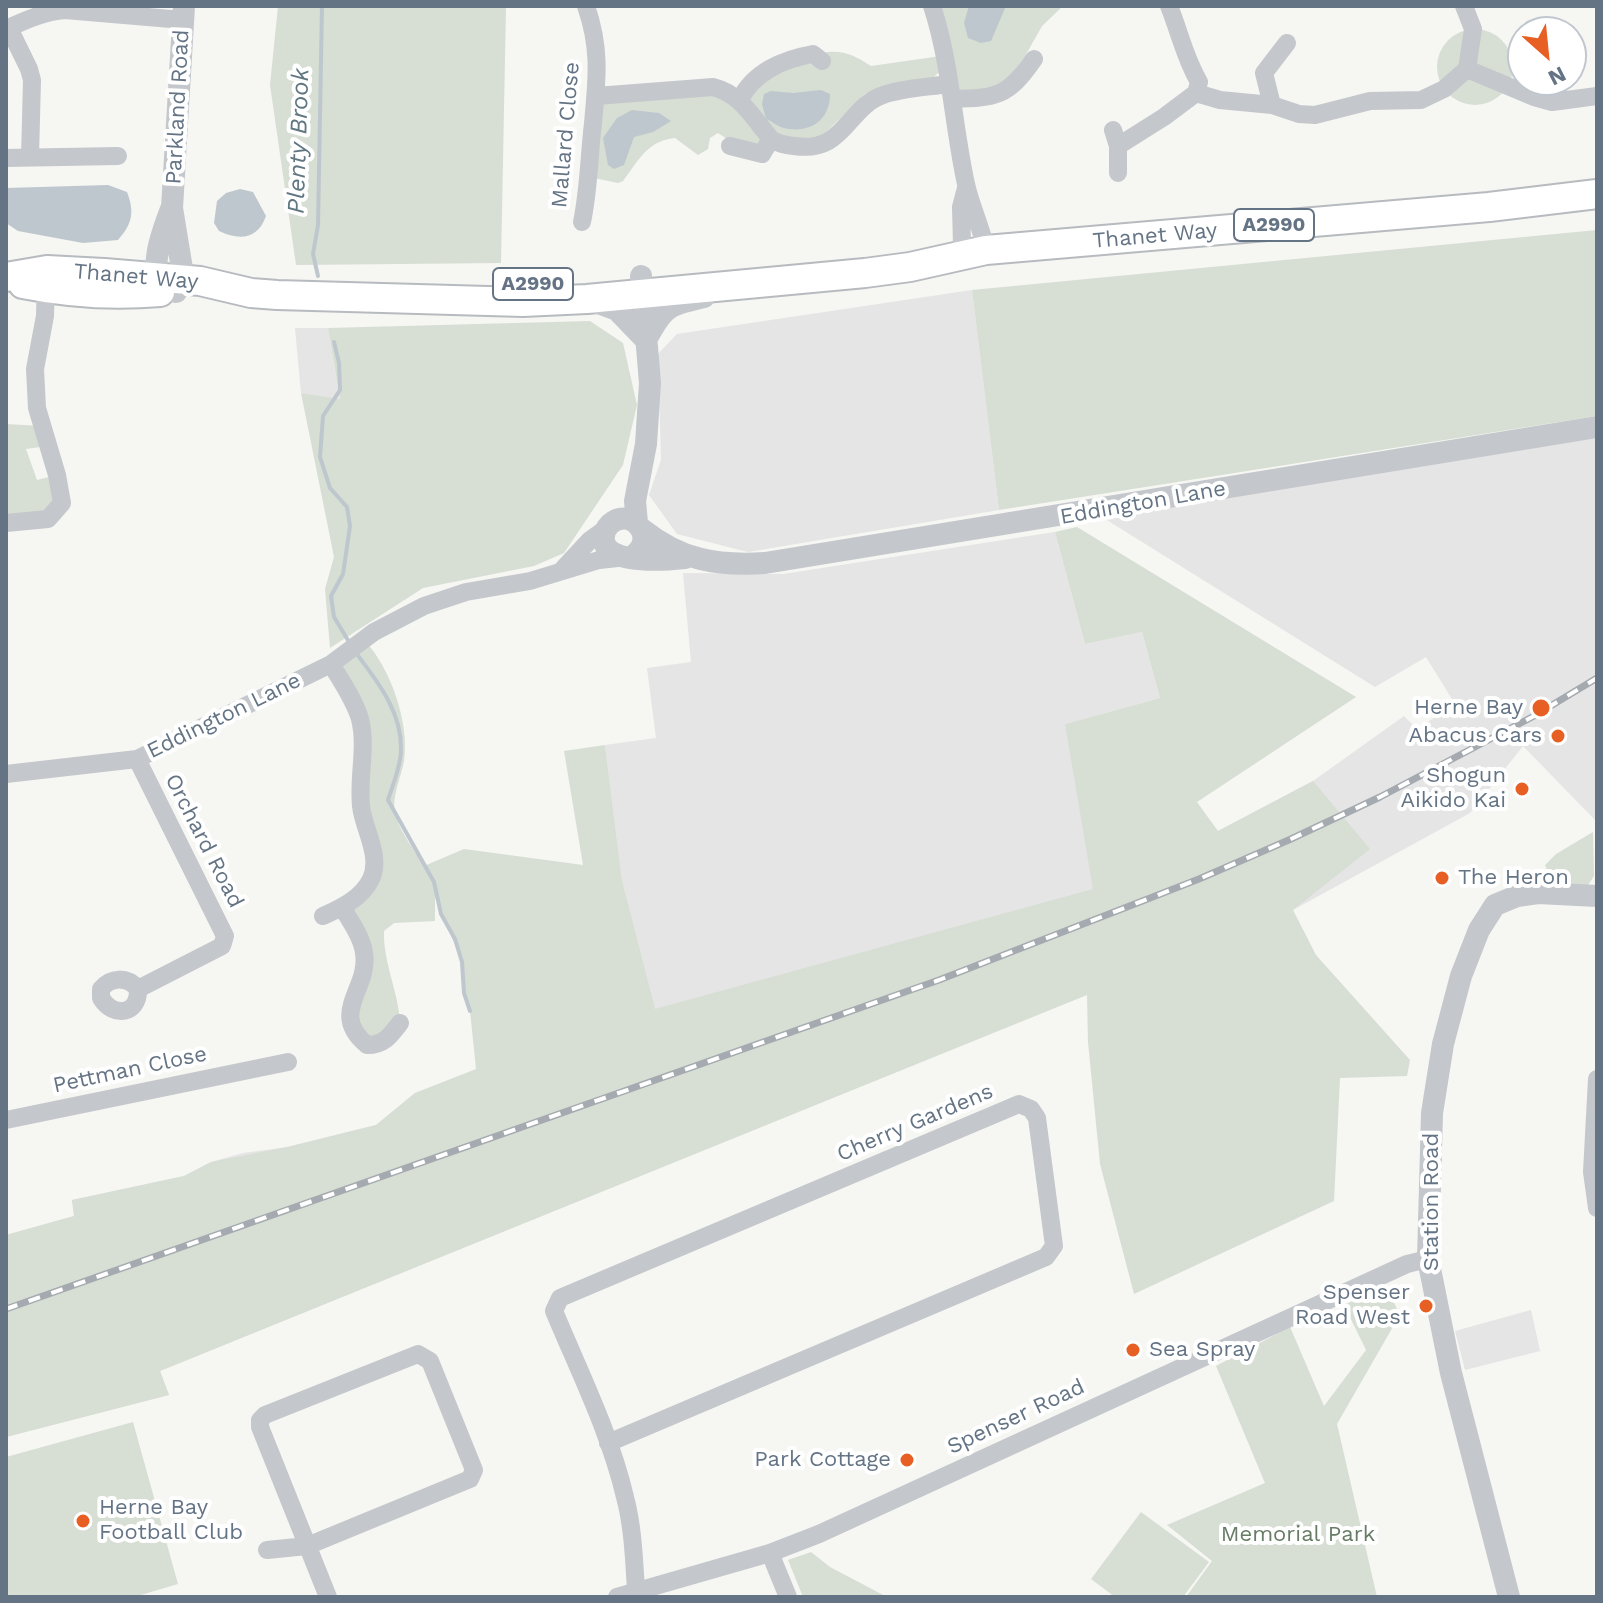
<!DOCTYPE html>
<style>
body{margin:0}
#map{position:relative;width:1603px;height:1603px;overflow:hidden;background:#f6f6f3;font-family:"Work Sans",sans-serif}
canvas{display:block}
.frame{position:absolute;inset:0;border:8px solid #647485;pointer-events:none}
.north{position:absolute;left:1507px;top:16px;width:80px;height:80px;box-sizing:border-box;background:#fff;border:2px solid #c1c7ce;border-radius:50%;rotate:153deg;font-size:22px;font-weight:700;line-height:32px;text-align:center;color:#647485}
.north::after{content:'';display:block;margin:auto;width:28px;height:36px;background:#e75f22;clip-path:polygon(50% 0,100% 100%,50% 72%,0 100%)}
</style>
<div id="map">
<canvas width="1603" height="1603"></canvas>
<div class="frame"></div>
<div class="north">N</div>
</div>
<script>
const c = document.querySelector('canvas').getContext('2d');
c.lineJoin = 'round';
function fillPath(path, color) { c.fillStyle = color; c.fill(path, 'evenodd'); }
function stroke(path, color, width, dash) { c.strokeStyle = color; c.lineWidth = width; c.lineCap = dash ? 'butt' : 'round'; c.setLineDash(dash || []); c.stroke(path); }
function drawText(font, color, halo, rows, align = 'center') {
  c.font = font + ' "Work Sans",sans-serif'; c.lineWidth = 8; c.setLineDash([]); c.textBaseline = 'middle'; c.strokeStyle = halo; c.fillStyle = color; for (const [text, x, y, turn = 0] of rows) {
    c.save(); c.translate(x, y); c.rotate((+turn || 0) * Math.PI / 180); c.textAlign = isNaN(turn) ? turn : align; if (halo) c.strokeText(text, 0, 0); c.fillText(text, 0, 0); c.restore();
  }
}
fillPath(new Path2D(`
 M 972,290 L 999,510 L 748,552 L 677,534 L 649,495 L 661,460 L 658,354 L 677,334 Z
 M 295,328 L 328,328 L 340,400 L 301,393 Z
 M 1597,437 L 1597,822 L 1523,746 L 1470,813 L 1293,910 L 160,1371 L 169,1395 L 6,1437 L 6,1235 L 74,1216 L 72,1200 L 184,1176 L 211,1162 L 243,1153 L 288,1147 L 376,1125 L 415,1093 L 654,1009 L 622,880 L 605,745 L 656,738 L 647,668 L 691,662 L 683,573 L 783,574 L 1055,532 L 1085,644 L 1142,632 L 1160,698 L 1065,724 L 1218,831 L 1313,781 L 1404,716 L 1417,729 L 1455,704 L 1426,657 L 1375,687 L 1102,517 Z
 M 1531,1310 L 1540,1351 L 1465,1370 L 1455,1331 Z`), '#e4e5e4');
fillPath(new Path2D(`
 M 278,6 L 506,6 L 501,263 L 296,265 L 270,85 Z
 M 938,6 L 1063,6 L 1042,26 L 1024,58 L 1007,80 L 994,88 L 954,96 L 949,70 L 938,73 L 934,77 L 865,94 L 823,135 L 813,141 L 759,145 L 733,143 L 718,133 L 710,138 L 708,149 L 698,155 L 675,138 C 647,141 639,160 623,181 L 618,183 L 594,178 L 600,102 L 704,93 L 721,97 L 748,83 L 807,59 L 809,64 L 818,65 L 822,53 C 842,49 854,55 871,66 L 948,55 Z
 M1437 67a38 38 0 1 1 76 0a38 38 0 1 1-76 0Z
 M 1597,230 L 1597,416 L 999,510 L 972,290 Z
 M 590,321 L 623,343 L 637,405 L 623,465 L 564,553 L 534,566 L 423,588 L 330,648 L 325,589 L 334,557 L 301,393 L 340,399 L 328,328 Z
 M 6,424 L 41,426 L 48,446 L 26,449 L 37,480 L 57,475 L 59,509 L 6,523 Z
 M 1077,527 L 1356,697 L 1197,802 L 1218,831 L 1313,781 L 1370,849 L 1293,910 L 1316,955 L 1410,1060 L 1407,1076 L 1340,1078 L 1334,1201 L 1134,1294 L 1100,1164 L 1088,1042 L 1087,995 L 160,1371 L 169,1395 L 6,1437 L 6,1235 L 74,1216 L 72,1200 L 184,1176 L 211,1162 L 287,1147 L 376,1125 L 415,1093 L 476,1069 L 470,1011 L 464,993 L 462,962 L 435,897 L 435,921 L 394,923 L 384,931 C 383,963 399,993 400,1023 L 382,1043 L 352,1031 L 364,969 L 342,907 L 371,878 L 363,748 L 331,664 L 364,640 C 390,666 410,724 404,761 C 401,778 390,800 396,817 C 401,833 415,851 424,866 L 464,849 L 583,865 L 564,751 L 605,745 L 622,880 L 655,1009 L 1093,889 L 1065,724 L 1160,698 L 1142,632 L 1085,644 L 1055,532 Z
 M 1593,832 L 1594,876 L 1588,885 C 1567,886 1553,887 1545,865 L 1556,854 Z
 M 1387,1285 L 1398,1312 L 1395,1316 L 1398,1318 L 1337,1424 L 1377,1597 L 1186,1597 L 1212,1561 L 1167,1525 L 1265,1483 L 1216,1366 L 1290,1327 L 1324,1406 L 1366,1350 L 1344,1305 Z
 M 133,1422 L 178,1584 L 134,1597 L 6,1597 L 6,1457 Z
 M 1141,1512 L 1209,1562 L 1183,1597 L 1115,1597 L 1091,1579 Z
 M 811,1552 L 830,1567 L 887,1597 L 803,1597 L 788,1560 Z`), '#d7ded4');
fillPath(new Path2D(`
 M 969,6 L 1006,6 L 991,41 L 981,43 L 968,38 L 964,23 Z
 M 821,90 L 830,94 C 830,121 809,134 784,128 C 778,127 772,121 766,119 L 762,104 L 764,94 L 771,91 L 793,93 Z
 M 632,110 L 659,113 L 671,121 L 653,132 L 634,137 L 624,165 L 614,169 L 608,165 L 603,138 L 617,118 Z
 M 108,185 L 127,192 C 135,213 132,224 118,240 L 83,243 L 18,231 L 6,223 L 6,188 Z
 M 240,189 L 253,192 L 266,216 C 258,239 240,241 219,231 L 214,223 L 217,201 L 226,193 Z`), '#bec7cd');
stroke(new Path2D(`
 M 318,276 L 313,254 L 318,225 L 322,6
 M 334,342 L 339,363 L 340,390 L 323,416 L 320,457 L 330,488 L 347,507 L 350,526 L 343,574 L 331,596 L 334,617 L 349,642
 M 356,653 C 378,682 402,712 401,750 C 401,766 393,784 388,800 L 434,882 L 441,914 L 455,939 L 462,962 L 464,993 L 470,1011`), '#bec7cd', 4);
const primary = new Path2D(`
 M 6,277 L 47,270 L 104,273 L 200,281 L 251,293 L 277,295 L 523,302 L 587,299 L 865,273 L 910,267 L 986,250 L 1489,207 L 1597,194
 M 23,284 C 68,293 114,296 160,292`);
stroke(primary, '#b7bbbf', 32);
stroke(new Path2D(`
 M 932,6 C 951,64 953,125 966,184 C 971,207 981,226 986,250
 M 1169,6 C 1180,33 1184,56 1199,82 L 1196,93 L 1220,100 L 1272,105 L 1299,114 L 1315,115 L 1370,101 L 1421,100 L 1444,89 L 1467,69 L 1473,29 L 1464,6
 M 9,28 L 29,69 L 32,80 L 30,157
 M 6,29 C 26,20 43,12 65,10 L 183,20
 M 1467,69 L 1534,97 L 1552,102 L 1597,96
 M 596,96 L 713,87 C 741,94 753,118 771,139 C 778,144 786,145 794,146 C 846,154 846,106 886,94 C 905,88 928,87 948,84
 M 952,99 C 996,98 1008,97 1034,59
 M 740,100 C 753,72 784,59 813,54 L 822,61
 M 1272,105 L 1264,73 L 1287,43
 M 1113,130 L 1118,146 L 1118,173
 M 730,146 L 762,154 L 771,139
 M 1118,146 L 1164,117 L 1196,93
 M 6,158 L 118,156
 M 582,222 C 589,189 589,156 593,123 C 597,79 601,49 586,6
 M 962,245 L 961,207 L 966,188
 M 6,523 L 48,519 L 62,503 L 57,475 L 37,408 L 35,369 L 45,316 L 46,278
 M 563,569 L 590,540 L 608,527
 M 137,759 L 225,936 L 222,946 L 138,989 C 139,1015 113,1018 101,998 L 101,989 C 111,977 127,976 138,989
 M 6,774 L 137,759 L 331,664 L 374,632 L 424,606 L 466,592 L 530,581 L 599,560 L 618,558
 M 342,907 C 350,921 362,937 364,953 C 370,989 328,1013 367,1045 C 384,1045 390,1036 400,1023
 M 323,916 C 341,908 362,898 371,879 C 382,856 363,828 361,806 C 358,777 367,747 360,719 C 354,699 341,681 331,664
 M 1597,1079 L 1592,1172 L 1597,1208
 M 6,1120 L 288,1062
 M 608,1443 L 1046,1257 L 1054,1246 L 1037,1118 L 1031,1109 L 1019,1104 L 560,1298 L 554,1311 C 579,1371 610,1433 625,1497 C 633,1527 634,1559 636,1590
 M 267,1550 L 307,1546 L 470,1479 L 474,1470 L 430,1361 L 418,1354 L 265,1415 L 260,1420 L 260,1427 L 328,1597
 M 770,1553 L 788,1597
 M 617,1597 L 770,1553 L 819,1534 L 1407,1264 L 1428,1259`), '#c4c7cb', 18);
stroke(new Path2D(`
 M 163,291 C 148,268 162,233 171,209
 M 176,292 L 184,281 L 172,208 L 184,6
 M 590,300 L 617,310 L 646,340
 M 646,340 C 664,306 667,306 704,297
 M 637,523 L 635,501 L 646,444 L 650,383 L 641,276
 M 642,529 C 681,560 716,566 765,563 L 1597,427
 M 631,557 C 660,540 632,505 610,524 C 606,528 603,535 604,541 C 608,565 666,560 685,558
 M 1509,1597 L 1451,1373 L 1428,1259 L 1432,1113 L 1443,1044 L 1461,976 L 1479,930 L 1495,905 L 1517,896 L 1538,893 L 1597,896`), '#c4c7cb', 22);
stroke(primary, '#fff', 28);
const rail = new Path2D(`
 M 6,1309 L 939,980 L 1199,879 L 1291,839 L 1380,797 L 1534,716 L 1597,678`);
stroke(rail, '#a4aab0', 7);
stroke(rail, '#fff', 4, [12]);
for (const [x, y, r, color] of [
 [1541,708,10,"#e75f22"],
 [1558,736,8,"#e75f22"],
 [1522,789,8,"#e75f22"],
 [1442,878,8,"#e75f22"],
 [1426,1306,8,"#e75f22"],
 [1133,1350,8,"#e75f22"],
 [907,1460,8,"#e75f22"],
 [83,1521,8,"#e75f22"]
]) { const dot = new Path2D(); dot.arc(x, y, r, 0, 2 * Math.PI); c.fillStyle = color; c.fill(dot); stroke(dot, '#fff', 3); }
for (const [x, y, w] of [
 [1274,225,80],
 [533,284,80]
]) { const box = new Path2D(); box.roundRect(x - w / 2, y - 16, w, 32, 6); c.fillStyle = '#fff'; c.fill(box); stroke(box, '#647485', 2); }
drawText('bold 20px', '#647485', null, [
 ["A2990",1274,225],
 ["A2990",533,284]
]);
drawText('22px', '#647485', '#fff', [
 ["Parkland Road",178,107,-87],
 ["Mallard Close",566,135,-85],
 ["Thanet Way",1155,236,-5],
 ["Thanet Way",136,277,5],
 ["Eddington Lane",1143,503,-10],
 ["Eddington Lane",224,716,-26],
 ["Orchard Road",204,841,63],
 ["Pettman Close",130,1070,-12],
 ["Cherry Gardens",915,1123,-23],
 ["Station Road",1432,1202,-90],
 ["Spenser Road",1016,1417,-25]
]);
drawText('22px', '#647485', '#fff', [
 ["Herne Bay",1523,708],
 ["Abacus Cars",1542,736],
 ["Shogun",1506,776],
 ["Aikido Kai",1506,801],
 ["The Heron",1458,878,"left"],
 ["Spenser",1410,1293],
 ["Road West",1410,1318],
 ["Sea Spray",1149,1350,"left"],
 ["Park Cottage",891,1460],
 ["Herne Bay",99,1508,"left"],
 ["Football Club",99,1533,"left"]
], 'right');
drawText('22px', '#667c64', '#fff', [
 ["Memorial Park",1298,1535]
]);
drawText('italic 24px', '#607681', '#fff', [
 ["Plenty Brook",299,141,-88]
]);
</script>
